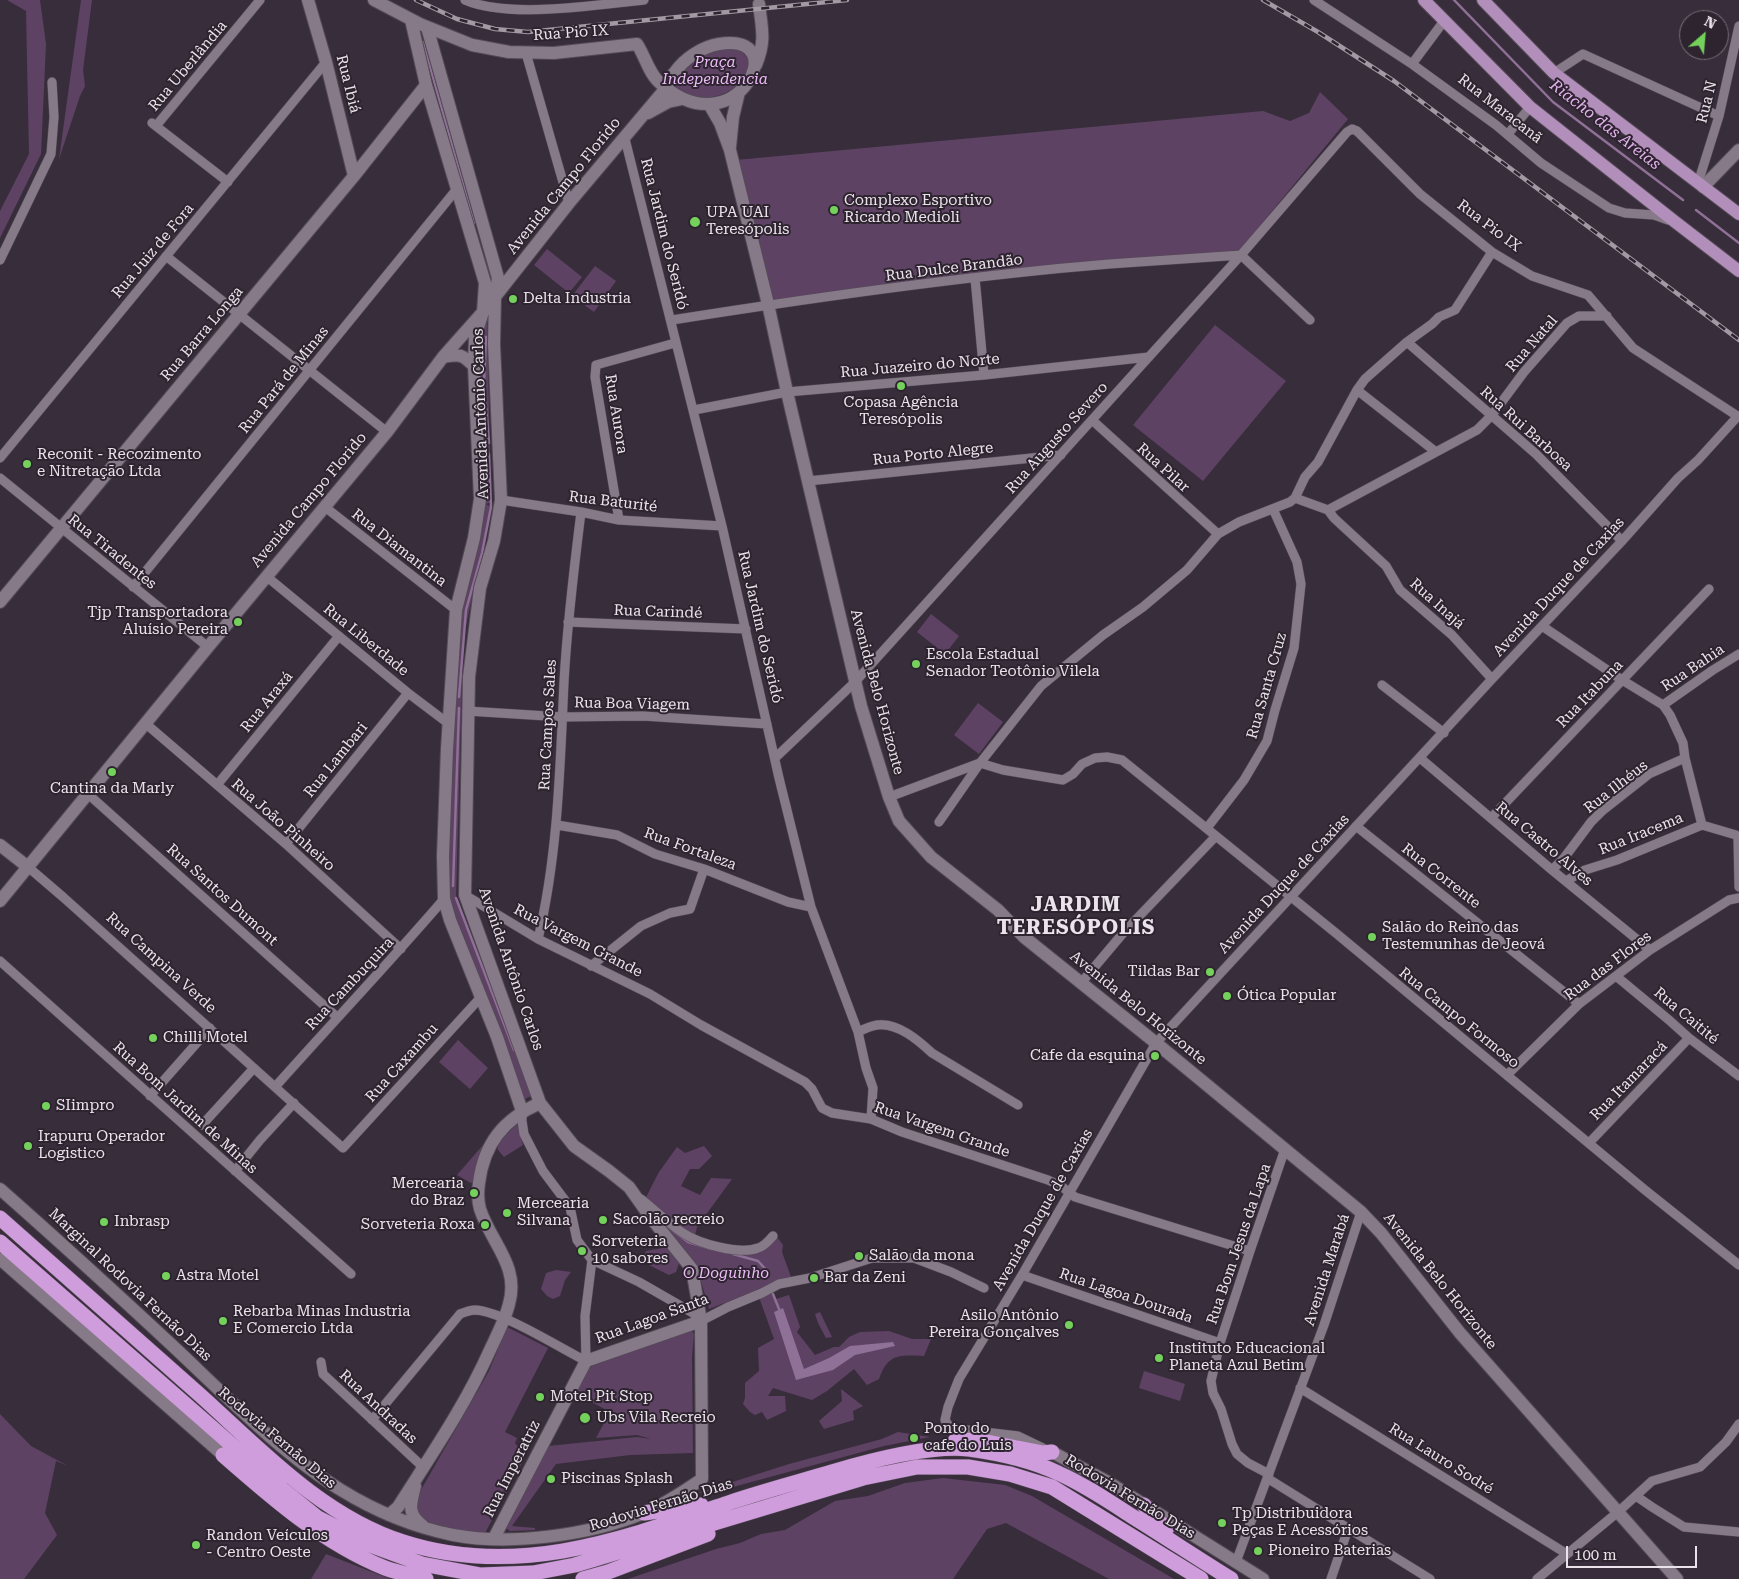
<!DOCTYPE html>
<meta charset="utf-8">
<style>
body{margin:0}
#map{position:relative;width:1739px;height:1579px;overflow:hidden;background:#382e3b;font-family:"Roboto Serif",serif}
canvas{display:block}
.north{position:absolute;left:1679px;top:10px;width:50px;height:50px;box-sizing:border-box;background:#2e2430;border:1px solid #79707b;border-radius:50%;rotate:27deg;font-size:14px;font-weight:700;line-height:20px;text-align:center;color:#eae3eb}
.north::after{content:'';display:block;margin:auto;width:18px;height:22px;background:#74d25c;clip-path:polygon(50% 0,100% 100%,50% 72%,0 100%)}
.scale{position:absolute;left:1566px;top:1546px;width:131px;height:22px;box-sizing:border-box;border:2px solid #eae3eb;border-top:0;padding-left:6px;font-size:15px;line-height:18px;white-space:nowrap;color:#eae3eb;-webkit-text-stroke:4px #2e2430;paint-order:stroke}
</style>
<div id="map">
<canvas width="1739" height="1579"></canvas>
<div class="north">N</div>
<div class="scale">100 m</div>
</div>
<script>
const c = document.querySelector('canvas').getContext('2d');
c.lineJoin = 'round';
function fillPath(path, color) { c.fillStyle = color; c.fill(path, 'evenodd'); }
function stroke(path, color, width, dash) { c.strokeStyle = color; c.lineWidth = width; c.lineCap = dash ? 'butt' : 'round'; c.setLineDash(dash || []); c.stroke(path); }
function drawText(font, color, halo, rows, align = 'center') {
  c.font = font + ' "Roboto Serif",serif'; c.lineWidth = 4; c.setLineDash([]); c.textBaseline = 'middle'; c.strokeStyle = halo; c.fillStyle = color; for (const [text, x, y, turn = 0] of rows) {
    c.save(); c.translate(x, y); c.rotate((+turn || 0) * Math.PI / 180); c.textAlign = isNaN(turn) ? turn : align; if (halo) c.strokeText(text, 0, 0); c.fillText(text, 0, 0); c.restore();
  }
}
fillPath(new Path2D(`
 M 7,0 L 40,0 L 46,44 L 41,154 L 0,238 L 0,211 L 29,154 L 26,11 Z
 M 81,0 L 92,0 L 83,70 L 85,86 L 80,96 L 59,159 Z
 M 737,46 L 751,62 C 749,67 748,73 745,77 C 726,101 697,103 672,88 L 673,82 L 694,56 Z
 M 1320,92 L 1348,119 L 1240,250 L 769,301 L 736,160 L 1263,111 L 1290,121 L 1309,113 Z
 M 547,249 L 582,277 L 569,293 L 534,265 Z
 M 595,266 L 616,281 L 594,312 L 572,296 Z
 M 487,323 L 491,502 L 486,504 L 491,507 L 463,640 L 456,898 L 533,1095 L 525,1099 L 447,897 L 454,641 L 486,504 L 479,324 Z
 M 1215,325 L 1286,381 L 1203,481 L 1133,425 Z
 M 931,614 L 959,636 L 945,654 L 917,632 Z
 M 978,703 L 1003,722 L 979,754 L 954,735 Z
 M 458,1040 L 488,1068 L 470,1089 L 439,1062 Z
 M 517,1124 L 523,1145 L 504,1157 L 498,1150 L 497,1144 Z
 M 496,1130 L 476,1181 L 471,1183 L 457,1175 Z
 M 704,1146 L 712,1156 L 699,1169 L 690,1169 L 681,1186 L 700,1195 L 711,1178 L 732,1179 L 697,1227 L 694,1239 L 709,1245 L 759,1248 L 774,1233 L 783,1245 L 782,1252 L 791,1277 L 709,1309 L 698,1270 L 642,1205 L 659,1172 L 677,1147 L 685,1153 Z
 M 669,1247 L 681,1257 L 676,1272 L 669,1275 L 641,1261 L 646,1251 Z
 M 556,1270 L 571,1272 L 565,1280 L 560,1296 L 553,1299 L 547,1296 L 541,1289 L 546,1273 Z
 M 772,1291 L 776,1299 L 789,1295 L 800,1327 L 797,1332 L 815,1355 L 834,1347 L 839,1347 L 849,1337 L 860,1332 L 889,1331 L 912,1339 L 931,1339 L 924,1356 C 900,1355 888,1353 879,1379 L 867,1385 L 854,1369 L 827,1391 L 812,1400 L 773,1388 L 768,1396 L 785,1396 L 786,1411 L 767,1420 L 762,1412 L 755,1415 L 750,1412 L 743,1404 L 745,1398 L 745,1383 L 759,1371 L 758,1348 L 774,1339 L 759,1297 Z
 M 820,1312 L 832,1337 L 826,1338 L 818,1323 L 815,1314 Z
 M 507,1327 L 548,1348 L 505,1432 L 517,1438 L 515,1443 L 525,1457 L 483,1537 L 422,1525 L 414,1502 L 489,1371 Z
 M 690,1328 L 694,1334 L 692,1357 L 693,1453 L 630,1455 L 556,1464 L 512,1526 L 535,1528 L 535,1530 L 510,1531 L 506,1528 L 548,1446 L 637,1437 L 651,1439 L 637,1435 L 596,1438 L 610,1412 L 575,1393 L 585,1369 Z
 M 1144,1371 L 1185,1384 L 1180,1401 L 1139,1388 Z
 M 841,1389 L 863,1406 L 853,1411 L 854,1420 L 824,1429 L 819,1421 L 842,1401 Z
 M 0,1414 L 31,1446 L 68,1466 L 56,1461 L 45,1513 L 57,1535 L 24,1579 L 0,1579 Z
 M 898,1432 L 930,1437 L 884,1446 L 733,1487 L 695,1494 L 789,1464 L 882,1439 Z
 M 943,1478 L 1005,1485 L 1032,1496 L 1174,1579 L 1109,1579 L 1006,1523 L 987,1529 L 953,1579 L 628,1579 L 716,1549 L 740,1543 L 761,1534 L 785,1530 L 835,1501 L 868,1496 L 905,1483 Z
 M 326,1554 L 390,1579 L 311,1579 Z`), '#5e4264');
fillPath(new Path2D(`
 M 783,1308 L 804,1369 L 829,1358 L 850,1346 L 893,1342 L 895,1346 L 855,1355 L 833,1370 L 796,1380 L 774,1312 Z`), '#8f7096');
stroke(new Path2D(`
 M 1454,0 L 1553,102 L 1683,200
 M 423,42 L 474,223
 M 1696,210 L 1739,243
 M 486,337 L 484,382 L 489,443
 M 459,697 L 466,610 L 482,553 L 491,507 L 489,454
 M 453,886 L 459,708
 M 456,898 L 514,1050
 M 667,1226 L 688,1242 L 711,1249
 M 733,1254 L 758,1261 L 769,1273 L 766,1276
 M 773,1294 L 779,1309`), '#8f7096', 2.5);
const street = new Path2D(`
 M 465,0 C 509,19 595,5 644,0
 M 1314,0 L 1412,64 L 1496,125 L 1541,163 L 1609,208 L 1625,213 L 1654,215 L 1668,220
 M 526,53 L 569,203
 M 1412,64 L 1444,21
 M 1554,73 L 1583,54 L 1719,116
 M 152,123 L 228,182
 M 156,126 L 260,0
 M 1508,134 L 1530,107
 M 625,139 L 722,526 L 779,778 L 811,907 L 858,1032 L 866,1068 L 873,1088 L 871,1119
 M 1698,183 L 1719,116 L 1739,26
 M 166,256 L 387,432
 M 0,260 L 51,154 L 54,117 L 52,82
 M 975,278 L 984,375
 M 672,320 C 817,297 963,276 1109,264 C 1153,261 1197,258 1241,255 L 1310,320
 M 1407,342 L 1536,454 L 1622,541
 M 1357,390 L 1436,452
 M 694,410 L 787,392 L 984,375 L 1149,357
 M 1092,420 L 1218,534
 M 0,458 L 326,62
 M 0,478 L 208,647
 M 808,481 L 1061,455
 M 1295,498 L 1328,510 L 1334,518 L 1386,566 L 1400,590 L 1452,635 L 1492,679
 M 501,500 L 581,512 L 619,520 L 722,526
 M 325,507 L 456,610
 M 1328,510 L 1477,430 L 1492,415 L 1524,372 L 1567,323 L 1579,316 L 1607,316
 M 619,520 L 595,377 L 596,365 L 675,343
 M 266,576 L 408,693 L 449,724
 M 133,587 L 456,190
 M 568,622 L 746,629
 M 1542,626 L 1622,680 L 1663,705 L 1670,715 L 1683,743 L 1685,758 L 1702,825
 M 1382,685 L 1444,733
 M 1663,705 L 1713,670 L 1739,654
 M 467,711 L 563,717 L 643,716 L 767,724
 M 145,723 L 286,844 L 401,949
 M 775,758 L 855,682 L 1241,255 L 1347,132 L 1352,129 L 1357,131 L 1420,194 L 1492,252 L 1532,276 L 1588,295 L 1633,348 L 1739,417
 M 1420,758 L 1552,870 L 1650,950
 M 217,785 L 339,636
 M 88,794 L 337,1017
 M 889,797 L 980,763 L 1003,770 L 1063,780 L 1073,774 L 1082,764 L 1095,758 L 1107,757 L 1122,760 L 1337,934 L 1645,1190 L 1739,1265
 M 1491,818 L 1709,589
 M 939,822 L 980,763 L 1041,686 L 1103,635 L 1143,607 L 1187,570 L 1218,534 L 1239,522 L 1290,502 L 1295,498 L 1305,477 L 1318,462 L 1357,390 L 1365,379 L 1407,342 L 1432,324 L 1439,317 L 1455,310 L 1492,252
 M 557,825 L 617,835 L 655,854 L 704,869 L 788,902 L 811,907
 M 1356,826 L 1579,1004
 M 1207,828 L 1244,780 L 1267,741 L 1275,710 L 1294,648 L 1301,584 L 1297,562 L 1273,509
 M 286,844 L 408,693
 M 28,867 L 63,897 L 343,1148 L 481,997
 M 1552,870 L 1564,858 L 1591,822 L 1602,811 L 1649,774 L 1685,758
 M 1566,881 L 1585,870 L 1617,860 L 1702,825 L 1736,835 L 1738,838 L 1739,887
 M 465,895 L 538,939 L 650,994 L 701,1025 L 805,1082 L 812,1089 L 822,1108 L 832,1113 L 871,1119 L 902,1132 L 1048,1180 L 1061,1186 L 1075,1197 L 1091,1202 L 1250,1251
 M 538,939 C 558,855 560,768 564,682 C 567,625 574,568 581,512
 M 0,961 L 351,1274
 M 591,966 L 641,926 L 670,913 L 690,909 L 704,869
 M 1616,976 L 1669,1020 L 1689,1038 L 1739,1076
 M 1081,983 L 1124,932 L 1216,836
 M 858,1032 C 864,1029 870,1026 877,1025 C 897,1022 918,1040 932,1053 L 1018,1105
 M 1507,1075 L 1579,1004 L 1650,950 L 1729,900 L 1739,898
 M 275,1087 C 331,1024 389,963 444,899
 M 150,1096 L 210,1028
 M 202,1125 L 254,1068
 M 1589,1143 L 1689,1038
 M 235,1171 L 260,1140 L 294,1103
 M 641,1199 C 655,1210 668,1223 683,1233 C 699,1244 740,1255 758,1248 C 765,1246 768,1241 773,1236
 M 592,1260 L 639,1282 L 693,1313 L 701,1321 L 728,1307 L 762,1293 L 779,1284 L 810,1278 L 872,1258 L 914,1258 L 951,1272 L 984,1288
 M 1022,1275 L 1220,1343
 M 321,1362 L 323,1374 L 424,1468
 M 1300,1388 L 1567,1554
 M 372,1420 L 460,1314 C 465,1312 470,1310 475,1310 C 502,1311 560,1348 586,1361 L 585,1316 L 592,1260 L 577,1240 L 570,1207 L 543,1171 L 524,1134 L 522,1121 L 522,1111
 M 1043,1448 L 1018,1436 L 950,1428 L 945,1420 L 948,1407 L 959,1379 L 1022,1275 L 1156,1043 L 1492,679 L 1622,541 L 1678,478 L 1698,460 L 1738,416
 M 1269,1474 L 1248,1463 L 1237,1454 L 1232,1444 L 1221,1409 L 1213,1393 L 1211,1381 L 1220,1343 L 1250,1251 L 1285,1149
 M 1267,1478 L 1430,1579
 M 1636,1496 L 1652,1507 L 1684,1527 L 1739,1532
 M 1236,1562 L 1324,1325 L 1361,1212
 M 1331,1579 L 1348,1529
 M 1537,1579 L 1618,1512 L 1652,1481 L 1700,1467 L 1726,1442 L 1739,1424`);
const secondary = new Path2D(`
 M 308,0 L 326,62 L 354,176
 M 411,20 L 426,85 L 485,283 L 483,312 L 475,337 L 474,366 L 480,499 L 474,538 L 456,610 L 447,749 L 443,856 L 444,899 L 450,920 L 497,1037 L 522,1111
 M 756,65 C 766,40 762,30 759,4
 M 709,104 L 720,123 L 730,150 L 768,304 L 787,392 L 861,706 L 889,797 L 899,821 L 931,857 L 998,910 L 1024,937 L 1156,1043 L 1361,1212 L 1381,1233 L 1460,1333 L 1677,1579
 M 648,113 L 668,102 L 682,99
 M 730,147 L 733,117 L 739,92
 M 1703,187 L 1739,150
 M 443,357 C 460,354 462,354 474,366
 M 0,602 L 354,176 L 426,85
 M 0,845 L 28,867
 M 0,901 L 208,647 L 387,432 L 443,357 L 483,312 L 569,203 L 666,88 C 669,83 671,76 675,72 C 685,58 702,47 719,44 C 796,31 735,151 660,83 C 649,74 645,56 637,44 L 554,53 L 509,52 L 472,45 L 420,24 L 374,0
 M 0,1189 C 59,1241 117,1294 175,1348 C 226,1396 281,1453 341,1490 C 375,1511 414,1527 453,1535 C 511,1546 590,1535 644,1513 C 664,1505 684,1491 702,1479 L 701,1321 L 692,1269 L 651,1218 L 629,1187 L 609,1171 L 574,1146 L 540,1103 L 465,895 L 469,677 L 480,588 L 494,541 L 501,500 L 494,344 L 495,297 L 498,278 L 427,27
 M 0,1259 L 223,1455
 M 1052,1452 L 1108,1482 L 1263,1579
 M 415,1486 C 411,1504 406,1513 423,1526
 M 389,1515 L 398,1507 C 431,1455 465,1406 490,1350 C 497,1335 505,1320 509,1304 C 520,1266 491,1243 480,1209 C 478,1202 478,1190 479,1183 C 484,1143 504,1119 540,1103
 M 494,1538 L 586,1361 L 701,1321`);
const primary = new Path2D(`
 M 1424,0 L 1530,107 L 1674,221 L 1739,271
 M 1483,0 L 1554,73 L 1739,214`);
const highway = new Path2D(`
 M 0,1218 C 67,1277 133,1336 200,1395 C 261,1450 322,1516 403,1542 C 517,1579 623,1539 731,1502 C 764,1491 798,1482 832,1472 C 869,1461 931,1445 969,1449 C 998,1453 1031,1460 1058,1473 C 1083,1484 1107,1500 1130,1515 C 1164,1536 1197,1558 1231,1579
 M 0,1242 L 282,1489 L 318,1518 L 370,1545 L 422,1564 L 481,1575 L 533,1573 L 575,1565 L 863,1478 L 917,1467 L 968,1467 L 1010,1474 L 1052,1487 L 1201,1579
 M 955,1441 L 977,1440 L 1043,1453 L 1052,1452
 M 223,1455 C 272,1498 323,1543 385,1568 C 398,1573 412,1575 426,1579
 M 1144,1505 L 1151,1516 L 1167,1528
 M 644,1513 L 701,1505
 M 583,1579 L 608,1572 L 708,1534`);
stroke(street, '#544b56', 10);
stroke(secondary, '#544b56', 14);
stroke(primary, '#544b56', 14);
stroke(highway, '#544b56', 16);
stroke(street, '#867a89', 9);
stroke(secondary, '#867a89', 12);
stroke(primary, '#b28ebb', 12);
stroke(highway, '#cf9cdc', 15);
const rail = new Path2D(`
 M 416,0 L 457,19 L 495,29 L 528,32 L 847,0
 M 1263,0 L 1318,32 L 1394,81 L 1739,340`);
stroke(rail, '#a199a3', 4.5);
stroke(rail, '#2e2430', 2.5, [8]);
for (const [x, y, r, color] of [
 [834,210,5,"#74d25c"],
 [695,222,6,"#74d25c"],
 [513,299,5,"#74d25c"],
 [901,386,5,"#74d25c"],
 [27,464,5,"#74d25c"],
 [238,622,5,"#74d25c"],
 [916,664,5,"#74d25c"],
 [112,772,5,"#74d25c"],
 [1372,937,5,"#74d25c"],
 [1210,972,5,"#74d25c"],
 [1227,996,5,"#74d25c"],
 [153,1038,5,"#74d25c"],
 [1155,1056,5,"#74d25c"],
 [46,1106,5,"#74d25c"],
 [28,1146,5,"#74d25c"],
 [474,1193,5,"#74d25c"],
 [507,1213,5,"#74d25c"],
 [603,1220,5,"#74d25c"],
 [104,1222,5,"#74d25c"],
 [485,1225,5,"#74d25c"],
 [582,1251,5,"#74d25c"],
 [859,1256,5,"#74d25c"],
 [166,1276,5,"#74d25c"],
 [814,1278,5,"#74d25c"],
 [223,1321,5,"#74d25c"],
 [1069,1325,5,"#74d25c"],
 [1159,1358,5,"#74d25c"],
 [540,1397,5,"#74d25c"],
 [585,1418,6,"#74d25c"],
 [914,1438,5,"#74d25c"],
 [551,1479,5,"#74d25c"],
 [1222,1523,5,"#74d25c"],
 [196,1545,5,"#74d25c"],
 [1258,1551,5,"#74d25c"]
]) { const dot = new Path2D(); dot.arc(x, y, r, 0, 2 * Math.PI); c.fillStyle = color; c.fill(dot); stroke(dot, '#2e2430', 2); }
drawText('15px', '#eae3eb', '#2e2430', [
 ["Rua Pio IX",571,33,-4],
 ["Rua Uberlândia",188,66,-50],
 ["Rua Ibiá",348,84,76],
 ["Rua N",1707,102,-76],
 ["Rua Maracanã",1500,109,38],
 ["Avenida Campo Florido",564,186,-51],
 ["Rua Pio IX",1489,226,37],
 ["Rua Jardim do Seridó",664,234,76],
 ["Rua Juiz de Fora",153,251,-50],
 ["Rua Dulce Brandão",954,268,-7],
 ["Rua Barra Longa",202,334,-50],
 ["Rua Natal",1532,344,-49],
 ["Rua Juazeiro do Norte",920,366,-5],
 ["Rua Pará de Minas",284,380,-51],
 ["Avenida Antônio Carlos",481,414,-92],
 ["Rua Aurora",616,414,81],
 ["Rua Rui Barbosa",1526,429,42],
 ["Rua Augusto Severo",1057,438,-48],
 ["Rua Porto Alegre",933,454,-6],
 ["Rua Pilar",1163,468,42],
 ["Avenida Campo Florido",309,500,-50],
 ["Rua Baturité",613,502,7],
 ["Rua Diamantina",399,548,38],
 ["Rua Tiradentes",112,552,39],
 ["Avenida Duque de Caxias",1559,587,-47],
 ["Rua Inajá",1437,604,42],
 ["Rua Carindé",658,612,2],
 ["Rua Jardim do Seridó",760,627,77],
 ["Rua Liberdade",366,640,39],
 ["Rua Bahia",1693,668,-34],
 ["Rua Santa Cruz",1267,686,-74],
 ["Avenida Belo Horizonte",877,692,75],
 ["Rua Itabuna",1590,694,-46],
 ["Rua Araxá",267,702,-51],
 ["Rua Boa Viagem",632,704,1],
 ["Rua Campos Sales",548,725,-87],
 ["Rua Lambari",336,760,-51],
 ["Rua Ilhéus",1616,787,-38],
 ["Rua João Pinheiro",283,825,41],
 ["Rua Iracema",1641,834,-22],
 ["Rua Castro Alves",1544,844,40],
 ["Rua Fortaleza",690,849,20],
 ["Rua Corrente",1441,876,38],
 ["Avenida Duque de Caxias",1284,884,-47],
 ["Rua Santos Dumont",222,895,42],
 ["Rua Vargem Grande",578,941,27],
 ["Rua Campina Verde",161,963,42],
 ["Rua das Flores",1608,966,-37],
 ["Avenida Antônio Carlos",511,969,71],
 ["Rua Cambuquira",350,984,-47],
 ["Avenida Belo Horizonte",1138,1008,39],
 ["Rua Caitité",1686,1016,40],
 ["Rua Campo Formoso",1459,1018,39],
 ["Rua Caxambu",402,1063,-48],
 ["Rua Itamaracá",1629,1081,-46],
 ["Rua Bom Jardim de Minas",185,1108,42],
 ["Rua Vargem Grande",942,1130,19],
 ["Avenida Duque de Caxias",1043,1210,-60],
 ["Rua Bom Jesus da Lapa",1239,1244,-71],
 ["Avenida Marabá",1327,1270,-72],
 ["Avenida Belo Horizonte",1440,1281,51],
 ["Marginal Rodovia Fernão Dias",130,1285,43],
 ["Rua Lagoa Dourada",1126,1296,19],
 ["Rua Lagoa Santa",652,1319,-20],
 ["Rua Andradas",378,1407,43],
 ["Rodovia Fernão Dias",277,1438,40],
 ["Rua Lauro Sodré",1441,1459,32],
 ["Rua Imperatriz",512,1469,-63],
 ["Rodovia Fernão Dias",1130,1497,31],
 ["Rodovia Fernão Dias",661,1505,-17]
]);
drawText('italic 15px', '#ecbcf8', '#2e2430', [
 ["Praça",715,63],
 ["Independencia",715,80],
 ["O Doguinho",726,1274]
]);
drawText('15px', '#eae3eb', '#2e2430', [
 ["Complexo Esportivo",844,201],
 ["Ricardo Medioli",844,218],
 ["UPA UAI",706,213],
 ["Teresópolis",706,230],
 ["Delta Industria",523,299],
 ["Copasa Agência",901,403,"center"],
 ["Teresópolis",901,420,"center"],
 ["Reconit - Recozimento",37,455],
 ["e Nitretação Ltda",37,472],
 ["Tjp Transportadora",228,613,"right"],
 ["Aluísio Pereira",228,630,"right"],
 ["Escola Estadual",926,655],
 ["Senador Teotônio Vilela",926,672],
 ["Cantina da Marly",112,789,"center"],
 ["Salão do Reino das",1382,928],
 ["Testemunhas de Jeová",1382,945],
 ["Tildas Bar",1200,972,"right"],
 ["Ótica Popular",1237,996],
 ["Chilli Motel",163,1038],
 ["Cafe da esquina",1145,1056,"right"],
 ["SIimpro",56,1106],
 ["Irapuru Operador",38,1137],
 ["Logistico",38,1154],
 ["Mercearia",464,1184,"right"],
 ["do Braz",464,1201,"right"],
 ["Mercearia",517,1204],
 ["Silvana",517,1221],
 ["Sacolão recreio",613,1220],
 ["Inbrasp",114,1222],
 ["Sorveteria Roxa",475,1225,"right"],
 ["Sorveteria",592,1242],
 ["10 sabores",592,1259],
 ["Salão da mona",869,1256],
 ["Astra Motel",176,1276],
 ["Bar da Zeni",824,1278],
 ["Rebarba Minas Industria",233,1312],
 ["E Comercio Ltda",233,1329],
 ["Asilo Antônio",1059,1316,"right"],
 ["Pereira Gonçalves",1059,1333,"right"],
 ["Instituto Educacional",1169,1349],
 ["Planeta Azul Betim",1169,1366],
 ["Motel Pit Stop",550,1397],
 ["Ubs Vila Recreio",596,1418],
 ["Ponto do",924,1429],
 ["cafe do Luis",924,1446],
 ["Piscinas Splash",561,1479],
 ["Tp Distribuidora",1232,1514],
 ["Peças E Acessórios",1232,1531],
 ["Randon Veículos",206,1536],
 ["- Centro Oeste",206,1553],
 ["Pioneiro Baterias",1268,1551]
], 'left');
drawText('italic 16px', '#e2b2ed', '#2e2430', [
 ["Riacho das Areias",1605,125,38]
]);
c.letterSpacing = '1px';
drawText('bold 20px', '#eae3eb', '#2e2430', [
 ["JARDIM",1076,905],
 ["TERESÓPOLIS",1076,928]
]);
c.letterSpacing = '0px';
</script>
